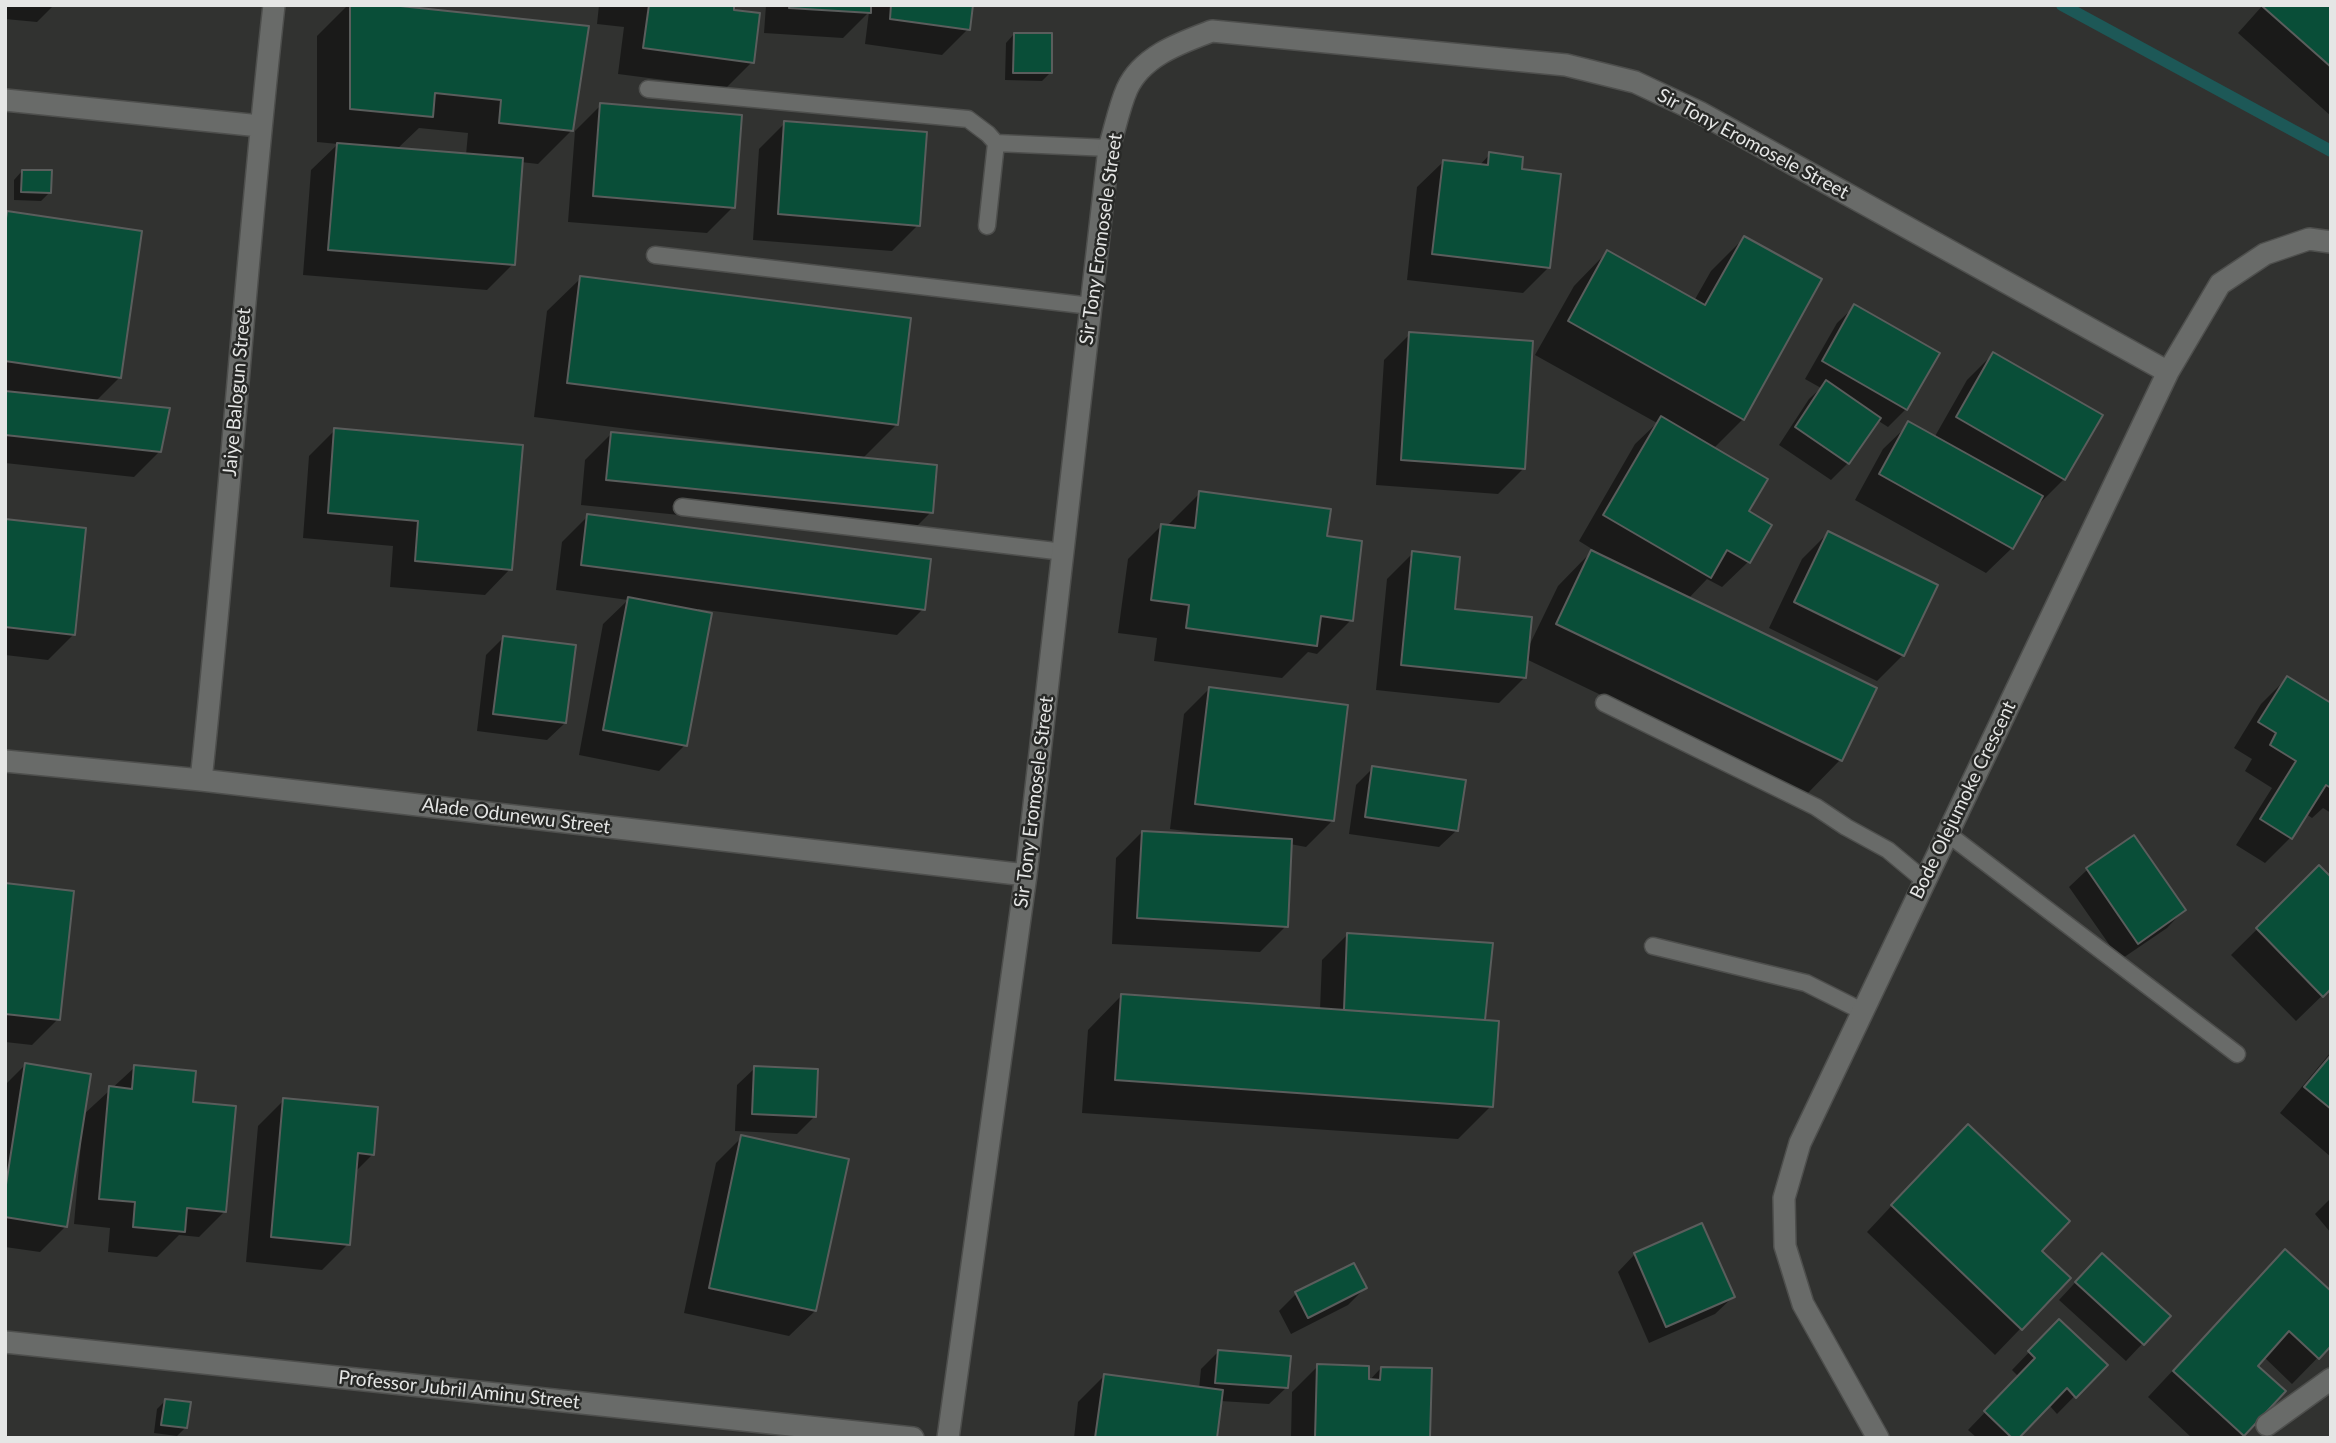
<!DOCTYPE html>
<style>
body{margin:0}
#map{position:relative;width:2336px;height:1443px;overflow:hidden;background:#313230;font-family:Lato,sans-serif}
canvas{display:block}
.frame{position:absolute;inset:0;border:7px solid #e5e6e5;pointer-events:none}
</style>
<div id="map">
<canvas width="2336" height="1443"></canvas>
<div class="frame"></div>
</div>
<script>
const c = document.querySelector('canvas').getContext('2d');
c.lineJoin = 'round';
function fillPath(path, color) { c.fillStyle = color; c.fill(path, 'evenodd'); }
function stroke(path, color, width, dash) { c.strokeStyle = color; c.lineWidth = width; c.lineCap = dash ? 'butt' : 'round'; c.setLineDash(dash || []); c.stroke(path); }
function drawText(font, color, halo, rows, align = 'center') {
  c.font = font + ' Lato,sans-serif'; c.lineWidth = 5; c.setLineDash([]); c.textBaseline = 'middle'; c.strokeStyle = halo; c.fillStyle = color; for (const [text, x, y, turn = 0] of rows) {
    c.save(); c.translate(x, y); c.rotate((+turn || 0) * Math.PI / 180); c.textAlign = isNaN(turn) ? turn : align; if (halo) c.strokeText(text, 0, 0); c.fillText(text, 0, 0); c.restore();
  }
}
fillPath(new Path2D(`
 M 5,5 L 54,5 L 37,22 L 5,19 Z
 M 348,5 L 375,5 L 572,130 L 538,164 L 521,162 L 513,264 L 487,290 L 303,275 L 311,170 L 338,144 L 317,142 L 317,36 ZM 419,128 L 468,133 L 466,155 L 397,149 Z
 M 599,5 L 732,5 L 752,62 L 726,88 L 618,74 L 624,27 L 597,24 Z
 M 766,5 L 971,5 L 968,29 L 942,55 L 865,44 L 869,12 L 843,38 L 764,33 Z
 M 2263,5 L 2331,5 L 2331,116 L 2238,33 Z
 M 1014,34 L 1050,73 L 1042,81 L 1005,80 L 1006,43 Z
 M 601,105 L 733,207 L 707,233 L 568,222 L 575,131 Z
 M 785,123 L 918,225 L 892,251 L 753,240 L 759,149 Z
 M 1490,154 L 1549,267 L 1523,293 L 1407,280 L 1417,187 L 1443,162 L 1479,166 Z
 M 22,171 L 50,192 L 41,201 L 14,200 L 14,180 Z
 M 8,212 L 119,378 L 95,402 L 160,451 L 134,477 L 5,463 L 5,215 Z
 M 1744,238 L 1743,419 L 1713,449 L 1748,562 L 1722,587 L 1707,579 L 1688,599 L 1874,689 L 1840,760 L 1807,794 L 1526,659 L 1525,677 L 1499,703 L 1376,690 L 1387,579 L 1413,553 L 1453,611 L 1528,648 L 1558,586 L 1591,552 L 1599,556 L 1600,554 L 1579,541 L 1635,444 L 1657,423 L 1535,355 L 1574,286 L 1607,252 L 1694,301 L 1711,271 Z
 M 581,278 L 896,425 L 862,459 L 931,512 L 905,538 L 581,505 L 585,460 L 611,434 L 778,451 L 778,448 L 534,417 L 547,311 Z
 M 1855,306 L 1938,354 L 1906,409 L 1888,427 L 1877,420 L 1848,463 L 1831,480 L 1779,445 L 1809,399 L 1821,388 L 1805,379 L 1837,323 Z
 M 1410,334 L 1524,468 L 1498,494 L 1376,485 L 1384,360 Z
 M 1993,354 L 2064,479 L 2038,505 L 2036,504 L 2012,548 L 1986,573 L 1855,500 L 1883,449 L 1909,424 L 1934,438 L 1967,380 Z
 M 335,430 L 510,569 L 485,595 L 390,587 L 393,546 L 303,538 L 309,456 Z
 M 1200,493 L 1325,538 L 1351,620 L 1317,654 L 1308,652 L 1282,678 L 1154,661 L 1157,638 L 1118,633 L 1128,559 L 1161,526 L 1167,526 Z
 M 588,516 L 923,609 L 897,635 L 698,609 L 685,745 L 659,771 L 579,755 L 603,624 L 628,600 L 556,590 L 562,542 Z
 M 5,521 L 74,634 L 48,660 L 5,655 Z
 M 1828,533 L 1903,655 L 1877,681 L 1769,628 L 1802,559 Z
 M 503,638 L 565,723 L 547,740 L 477,731 L 486,655 Z
 M 2287,678 L 2331,705 L 2331,813 L 2323,808 L 2312,818 L 2306,814 L 2291,837 L 2265,863 L 2236,845 L 2272,788 L 2245,771 L 2252,759 L 2234,748 L 2261,704 Z
 M 1210,688 L 1332,821 L 1306,847 L 1290,844 L 1286,926 L 1260,952 L 1112,944 L 1116,858 L 1142,832 L 1200,836 L 1200,833 L 1170,829 L 1184,714 Z
 M 1373,768 L 1457,830 L 1439,847 L 1349,834 L 1356,785 Z
 M 2134,837 L 2184,910 L 2167,928 L 2120,960 L 2069,887 L 2087,870 Z
 M 2319,868 L 2331,987 L 2296,1021 L 2231,955 Z
 M 5,885 L 58,1019 L 32,1045 L 5,1042 Z
 M 1348,934 L 1483,1021 L 1491,1106 L 1458,1139 L 1082,1113 L 1088,1030 L 1121,996 L 1320,1010 L 1322,960 Z
 M 2331,1052 L 2331,1157 L 2280,1113 Z
 M 25,1065 L 83,1115 L 135,1067 L 191,1104 L 225,1211 L 199,1237 L 179,1235 L 157,1257 L 108,1252 L 110,1228 L 74,1224 L 81,1143 L 78,1142 L 66,1226 L 40,1252 L 5,1247 L 5,1085 Z
 M 755,1068 L 814,1117 L 797,1134 L 735,1131 L 737,1085 Z
 M 284,1100 L 373,1154 L 355,1172 L 348,1244 L 322,1270 L 246,1262 L 258,1126 Z
 M 742,1137 L 815,1311 L 789,1336 L 684,1313 L 716,1163 Z
 M 1942,1152 L 2069,1278 L 1995,1355 L 1867,1232 Z
 M 2331,1198 L 2331,1233 L 2315,1214 Z
 M 2285,1251 L 2331,1344 L 2292,1384 L 2264,1357 L 2255,1366 L 2283,1391 L 2240,1438 L 2192,1438 L 2148,1397 Z
 M 1635,1254 L 1733,1297 L 1715,1314 L 1649,1343 L 1618,1272 Z
 M 2085,1272 L 2143,1343 L 2126,1361 L 2059,1300 Z
 M 1365,1288 L 1348,1305 L 1291,1334 L 1279,1311 L 1296,1294 Z
 M 2059,1321 L 2105,1365 L 2057,1414 L 2049,1405 L 2017,1438 L 1977,1438 L 1968,1430 L 2019,1377 L 2012,1370 Z
 M 1218,1352 L 1287,1387 L 1269,1404 L 1220,1401 L 1215,1438 L 1074,1438 L 1078,1402 L 1104,1376 L 1199,1389 L 1201,1369 Z
 M 1318,1366 L 1367,1383 L 1381,1368 L 1429,1438 L 1291,1438 L 1292,1392 Z
 M 165,1401 L 186,1427 L 177,1436 L 154,1433 L 157,1409 Z`), '#0007');
stroke(new Path2D(`
 M 2062,5 L 2331,151`), '#1d5857', 12);
const building = new Path2D(`
 M 350,5 L 391,5 L 589,26 L 573,131 L 499,123 L 501,100 L 435,93 L 433,117 L 350,109 Z
 M 649,5 L 734,5 L 734,10 L 760,13 L 754,63 L 643,48 Z
 M 790,5 L 871,5 L 871,13 L 789,8 Z
 M 891,5 L 973,5 L 970,30 L 890,19 Z
 M 2263,5 L 2331,5 L 2331,67 L 2262,6 Z
 M 1014,33 L 1052,33 L 1052,73 L 1013,73 Z
 M 600,103 L 742,115 L 735,208 L 593,196 Z
 M 784,121 L 927,132 L 920,226 L 778,214 Z
 M 337,143 L 523,158 L 515,265 L 328,250 Z
 M 1489,152 L 1523,157 L 1522,169 L 1561,174 L 1550,268 L 1432,254 L 1443,160 L 1488,165 Z
 M 22,170 L 52,170 L 51,193 L 21,192 Z
 M 7,211 L 142,231 L 121,378 L 5,361 L 5,225 Z
 M 1744,236 L 1822,279 L 1744,420 L 1568,321 L 1607,250 L 1705,305 Z
 M 580,276 L 911,318 L 898,425 L 567,383 Z
 M 1854,304 L 1940,353 L 1907,410 L 1822,361 Z
 M 1409,332 L 1533,341 L 1525,469 L 1401,460 Z
 M 1993,352 L 2103,415 L 2065,480 L 1956,417 Z
 M 1826,380 L 1881,418 L 1849,464 L 1795,427 Z
 M 5,391 L 170,408 L 161,452 L 5,435 Z
 M 1661,416 L 1768,479 L 1749,511 L 1772,525 L 1750,563 L 1727,550 L 1711,578 L 1603,515 Z
 M 1908,421 L 2043,496 L 2013,549 L 1879,474 Z
 M 334,428 L 523,445 L 512,570 L 415,561 L 418,521 L 328,513 Z
 M 611,432 L 937,465 L 933,513 L 606,480 Z
 M 1199,491 L 1331,509 L 1327,536 L 1362,541 L 1353,621 L 1321,616 L 1317,646 L 1186,628 L 1189,605 L 1151,600 L 1161,524 L 1195,528 Z
 M 587,514 L 931,559 L 925,610 L 581,565 Z
 M 5,519 L 86,528 L 75,635 L 5,627 Z
 M 1828,531 L 1938,585 L 1904,656 L 1794,602 Z
 M 1591,550 L 1877,688 L 1842,761 L 1556,624 Z
 M 1412,551 L 1460,557 L 1455,609 L 1532,617 L 1526,678 L 1401,665 Z
 M 628,597 L 712,613 L 687,746 L 603,730 Z
 M 503,636 L 576,645 L 566,723 L 493,714 Z
 M 2287,676 L 2331,703 L 2331,788 L 2326,785 L 2292,839 L 2260,819 L 2296,761 L 2270,745 L 2276,733 L 2258,722 Z
 M 1209,687 L 1348,705 L 1334,821 L 1195,804 Z
 M 1372,766 L 1466,780 L 1458,831 L 1365,817 Z
 M 1142,831 L 1292,839 L 1288,927 L 1137,918 Z
 M 2134,835 L 2186,910 L 2138,944 L 2086,868 Z
 M 2319,865 L 2331,877 L 2331,989 L 2323,997 L 2256,928 Z
 M 5,883 L 74,891 L 60,1020 L 5,1014 Z
 M 1347,933 L 1493,943 L 1485,1020 L 1344,1010 Z
 M 1121,994 L 1499,1021 L 1493,1107 L 1115,1080 Z
 M 2331,1055 L 2331,1109 L 2304,1087 Z
 M 25,1063 L 91,1074 L 67,1227 L 5,1217 L 5,1191 Z
 M 134,1065 L 196,1071 L 193,1102 L 236,1106 L 226,1212 L 187,1208 L 185,1232 L 133,1227 L 135,1202 L 99,1199 L 109,1086 L 132,1089 Z
 M 754,1066 L 818,1069 L 816,1117 L 752,1114 Z
 M 283,1098 L 378,1107 L 374,1155 L 358,1153 L 350,1245 L 271,1237 Z
 M 1968,1124 L 2070,1221 L 2042,1251 L 2071,1278 L 2022,1330 L 1891,1205 Z
 M 741,1135 L 849,1159 L 816,1311 L 709,1288 Z
 M 1702,1223 L 1735,1297 L 1666,1327 L 1634,1253 Z
 M 2285,1249 L 2331,1291 L 2331,1346 L 2319,1359 L 2289,1331 L 2258,1366 L 2286,1391 L 2244,1436 L 2173,1371 Z
 M 2102,1253 L 2171,1316 L 2144,1345 L 2075,1282 Z
 M 1354,1263 L 1367,1288 L 1308,1318 L 1295,1292 Z
 M 2059,1319 L 2108,1365 L 2076,1398 L 2067,1388 L 2019,1438 L 2012,1438 L 1984,1411 L 2035,1358 L 2028,1351 Z
 M 1218,1350 L 1291,1356 L 1288,1388 L 1215,1383 Z
 M 1317,1364 L 1369,1366 L 1369,1379 L 1380,1380 L 1381,1367 L 1432,1368 L 1430,1438 L 1315,1438 Z
 M 1104,1374 L 1223,1390 L 1217,1438 L 1095,1438 Z
 M 165,1399 L 191,1402 L 187,1428 L 161,1425 Z`);
fillPath(building, '#094e38');
stroke(building, '#5a5d5c', 2);
const lane = new Path2D(`
 M 648,89 L 968,119 L 988,134 L 996,143 L 1109,148
 M 987,226 L 996,143
 M 655,255 L 1091,306
 M 682,507 L 1064,552
 M 1604,703 L 1816,807 L 1846,827 L 1888,850 L 1924,880
 M 1948,834 L 2237,1054
 M 1653,946 L 1806,983 L 1864,1012`);
const street = new Path2D(`
 M 5,100 L 260,126
 M 5,761 L 201,780 L 1026,875
 M 201,780 C 229,522 245,263 274,5
 M 5,1342 L 913,1438
 M 2267,1425 L 2331,1379
 M 948,1438 L 1026,875 L 1109,148 C 1115,129 1119,107 1127,89 C 1142,56 1180,43 1212,31 L 1566,65 L 1635,82 L 1699,112 L 2168,372
 M 1878,1438 L 1803,1304 L 1785,1246 L 1784,1198 L 1800,1143 L 2168,372 L 2220,284 L 2265,254 L 2309,239 L 2331,242`);
stroke(lane, '#4e4f4d', 19);
stroke(street, '#4e4f4d', 24);
stroke(lane, '#696b69', 16);
stroke(street, '#696b69', 21);
drawText('19px', '#e5e6e5', '#272826', [
 ["Sir Tony Eromosele Street",1753,144,28],
 ["Sir Tony Eromosele Street",1101,239,-82],
 ["Jaiye Balogun Street",237,392,-85],
 ["Bode Olejumoke Crescent",1963,800,-64],
 ["Sir Tony Eromosele Street",1034,802,-83],
 ["Alade Odunewu Street",516,816,7],
 ["Professor Jubril Aminu Street",459,1390,6]
]);
</script>
